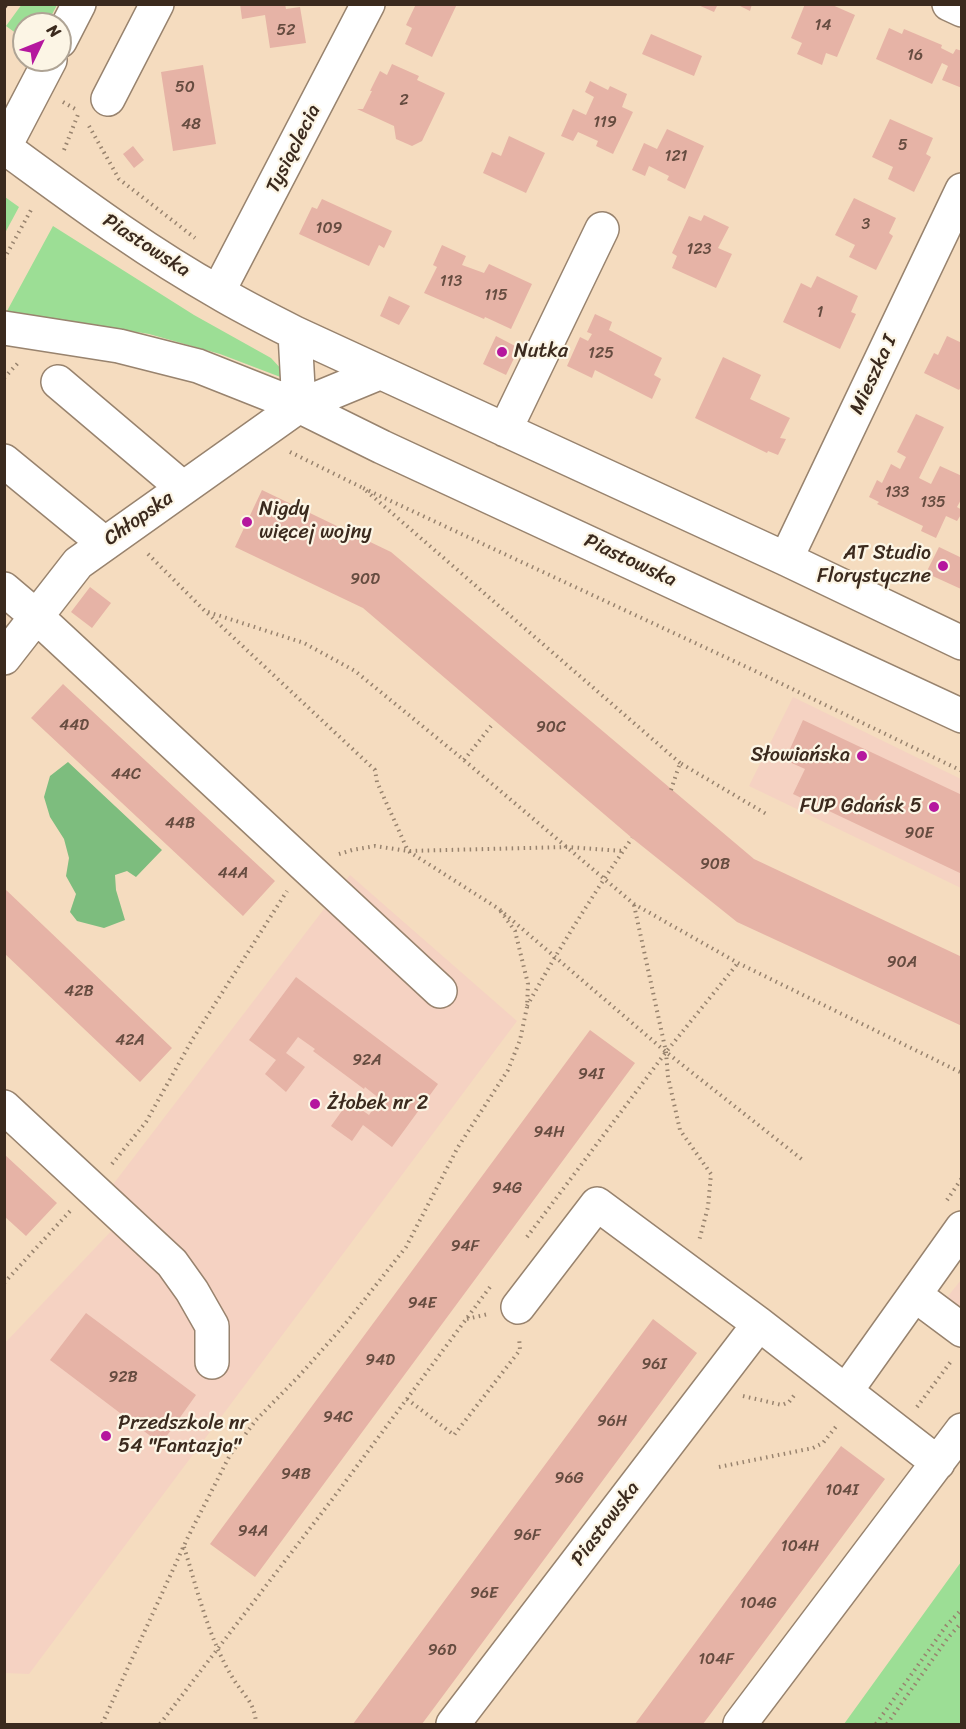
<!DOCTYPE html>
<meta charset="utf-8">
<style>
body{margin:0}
#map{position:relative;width:966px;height:1729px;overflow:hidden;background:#f5dcbf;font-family:Sriracha,sans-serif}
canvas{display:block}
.frame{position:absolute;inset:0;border:6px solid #3b2a1e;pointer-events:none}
.north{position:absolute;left:12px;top:12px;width:60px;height:60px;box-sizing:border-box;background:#fcf5e5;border:2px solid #afa495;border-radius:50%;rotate:47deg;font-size:16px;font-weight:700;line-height:24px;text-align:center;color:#3b2a1e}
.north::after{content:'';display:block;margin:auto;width:21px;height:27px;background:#b5179e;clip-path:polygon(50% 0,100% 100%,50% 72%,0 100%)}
</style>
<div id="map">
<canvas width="966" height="1729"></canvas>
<div class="frame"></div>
<div class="north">N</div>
</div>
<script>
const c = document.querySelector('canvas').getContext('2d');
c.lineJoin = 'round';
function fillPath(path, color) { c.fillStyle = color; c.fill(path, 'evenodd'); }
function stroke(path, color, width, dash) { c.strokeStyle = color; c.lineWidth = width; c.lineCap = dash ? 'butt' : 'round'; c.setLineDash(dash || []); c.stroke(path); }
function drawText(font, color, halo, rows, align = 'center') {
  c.font = font + ' Sriracha,sans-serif'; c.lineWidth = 4.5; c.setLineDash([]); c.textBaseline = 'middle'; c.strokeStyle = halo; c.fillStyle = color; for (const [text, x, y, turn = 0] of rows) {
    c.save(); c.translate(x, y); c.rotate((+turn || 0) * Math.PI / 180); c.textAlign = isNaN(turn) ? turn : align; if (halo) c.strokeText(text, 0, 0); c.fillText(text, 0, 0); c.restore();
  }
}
fillPath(new Path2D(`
 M 793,697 L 961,779 L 961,888 L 749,786 Z
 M 350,875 L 517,1021 L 29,1674 L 5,1673 L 4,1344 L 134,1207 L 111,1187 Z
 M 961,1280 L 961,1321 L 940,1306 Z`), '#f5d2c2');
fillPath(new Path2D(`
 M 22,4 L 57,4 L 57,5 L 47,24 L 24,24 L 24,39 L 6,26 Z
 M 5,197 L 19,207 L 5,233 Z
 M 53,226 L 194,315 L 271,358 L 284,372 L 283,378 L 220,354 L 149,334 L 7,311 Z
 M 961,1562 L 961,1724 L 844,1724 Z`), '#9cde95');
fillPath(new Path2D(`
 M 68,762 L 162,850 L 136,877 L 127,871 L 115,875 L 116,890 L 125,920 L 104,928 L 77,921 L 70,912 L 76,894 L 66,876 L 69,858 L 64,839 L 50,817 L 44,797 L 50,776 Z`), '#7dbd7e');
fillPath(new Path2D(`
 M 240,4 L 285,4 L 286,9 L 300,7 L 306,43 L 270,48 L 265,15 L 242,19 Z
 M 416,4 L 457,4 L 432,57 L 405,44 L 412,28 L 406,25 Z
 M 696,4 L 718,4 L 714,12 Z
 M 736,4 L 752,4 L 750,11 Z
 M 805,4 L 830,4 L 855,15 L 837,57 L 826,53 L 822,65 L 797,54 L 802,43 L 791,38 Z
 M 889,28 L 902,34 L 904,29 L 942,45 L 941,48 L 953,54 L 956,49 L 962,51 L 962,88 L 942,80 L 948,66 L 942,63 L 932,84 L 876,59 Z
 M 651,34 L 702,56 L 694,76 L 642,54 Z
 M 392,64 L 419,76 L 417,80 L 445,93 L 422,141 L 412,146 L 396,139 L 394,126 L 357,109 L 363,109 L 372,91 L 370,91 L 380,71 L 387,75 Z
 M 203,65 L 216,144 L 173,151 L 161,72 Z
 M 590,81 L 608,90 L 610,86 L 627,94 L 622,107 L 633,112 L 613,154 L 596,146 L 598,141 L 578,132 L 573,141 L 561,136 L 573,109 L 586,115 L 594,97 L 585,92 Z
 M 890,119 L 933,138 L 926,154 L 931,157 L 914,192 L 888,179 L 893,167 L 872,157 Z
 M 667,129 L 704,146 L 685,189 L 667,180 L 669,176 L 649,166 L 645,176 L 632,170 L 644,143 L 657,149 Z
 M 509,136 L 545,153 L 526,193 L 483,173 L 492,152 L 501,156 Z
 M 133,146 L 144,160 L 134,168 L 123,154 Z
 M 854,198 L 896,218 L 889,233 L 893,236 L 876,270 L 849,257 L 855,245 L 835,235 Z
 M 322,199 L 392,231 L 384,248 L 379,245 L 369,266 L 299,234 L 312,207 L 317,209 Z
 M 704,215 L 729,227 L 718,248 L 732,254 L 716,288 L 672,268 L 677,256 L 672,253 L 689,216 L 701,221 Z
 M 442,245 L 466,256 L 462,265 L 484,273 L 489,264 L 532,284 L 511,329 L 485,317 L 484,319 L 424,293 L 437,267 L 433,265 Z
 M 817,276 L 858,296 L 851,312 L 856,314 L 840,349 L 783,322 L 801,283 L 811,288 Z
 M 389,296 L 410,306 L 399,325 L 380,316 Z
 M 595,314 L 612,322 L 609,330 L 662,358 L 654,375 L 661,379 L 652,399 L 595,370 L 592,378 L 567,366 L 580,337 L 588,341 L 592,334 L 587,332 Z
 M 496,336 L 519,348 L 506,375 L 483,364 Z
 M 947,336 L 962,343 L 962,385 L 959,390 L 924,373 L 934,353 L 938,355 Z
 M 723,357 L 761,375 L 750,399 L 790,418 L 780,438 L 786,439 L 778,455 L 768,451 L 767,453 L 695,418 Z
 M 916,414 L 944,427 L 919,478 L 931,484 L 940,466 L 962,476 L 962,498 L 957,507 L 962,510 L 962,513 L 957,521 L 946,516 L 936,538 L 921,531 L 923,526 L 877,504 L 879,502 L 869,497 L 877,480 L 882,483 L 891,464 L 900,469 L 906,457 L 897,452 Z
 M 262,490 L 391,552 L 754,859 L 962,957 L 962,1026 L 737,922 L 632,838 L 363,608 L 235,547 Z
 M 939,547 L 962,558 L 961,589 L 926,573 Z
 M 90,587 L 111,603 L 92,628 L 71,612 Z
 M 63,684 L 275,881 L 243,916 L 31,718 Z
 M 803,720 L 962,795 L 962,874 L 793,794 L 805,769 L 785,760 Z
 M 4,888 L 172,1048 L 140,1082 L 4,953 Z
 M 296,977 L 438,1084 L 392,1147 L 363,1125 L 352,1141 L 331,1126 L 349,1101 L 369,1115 L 380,1099 L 365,1087 L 364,1089 L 313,1051 L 315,1049 L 298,1037 L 286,1053 L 305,1067 L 286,1092 L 265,1074 L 276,1060 L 249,1040 Z
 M 590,1030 L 635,1063 L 255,1577 L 210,1544 Z
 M 4,1154 L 57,1203 L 26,1236 L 4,1216 Z
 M 86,1313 L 196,1395 L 161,1444 L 50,1360 Z
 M 653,1319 L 697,1353 L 655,1410 L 422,1724 L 353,1724 Z
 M 841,1446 L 885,1479 L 703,1724 L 635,1724 Z`), '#e6b3a6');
const minor = new Path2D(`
 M 949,4 L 962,10
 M 108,99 L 157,4
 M 4,147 C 74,198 143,250 218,292 C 243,307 269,320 295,333 L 786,559 L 962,643
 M 218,292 L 368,4
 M 4,328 L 119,346 L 198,366 L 299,406 L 382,447 L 962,716
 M 295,333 L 299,406
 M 58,382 L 183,488
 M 505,430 L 602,229
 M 4,461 L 104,543
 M 786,559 L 962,190
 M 4,589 L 37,617 L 440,991
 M 4,658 L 78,563 L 299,406 L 379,373
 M 4,1107 L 172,1263 L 192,1291 L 212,1326 L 212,1362
 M 915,1295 L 962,1330
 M 518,1307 L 597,1204 L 759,1324
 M 846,1391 L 962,1228
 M 453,1724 L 759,1324 L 938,1463
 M 740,1724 L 962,1430`);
const major = new Path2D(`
 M 60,41 L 79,4
 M 4,148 L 50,60`);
stroke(minor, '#98836e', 36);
stroke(major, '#98836e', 36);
stroke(new Path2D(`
 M 63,102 L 77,110
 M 89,126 L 119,179 L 195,238
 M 64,150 L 79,112
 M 4,259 L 31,210
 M 4,378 L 18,363
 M 290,452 L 363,488
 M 148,554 L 204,610 L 375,770 L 377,782 L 408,851 L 499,909 L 666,1052 L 804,1161
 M 208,612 L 304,643 L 355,671 L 459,756 L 634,904 L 738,963 L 962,1073
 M 464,760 L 491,726
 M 680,763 L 363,488 L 753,670 L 962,771
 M 671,790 L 680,763 L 768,815
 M 339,854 L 352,850 L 375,846 L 408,851 L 567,847 L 623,851
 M 634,905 L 666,1052 L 668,1077 L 680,1130 L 711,1174 L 708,1207 L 699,1241
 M 527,1006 C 559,948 594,893 632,838
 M 112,1164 L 146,1122 L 192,1040 L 287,891
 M 947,1200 L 962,1178
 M 527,1237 L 666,1052 L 738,963
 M 4,1283 L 71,1210
 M 467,1319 L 488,1314
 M 743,1396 L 782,1405 L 789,1402 L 796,1393
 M 407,1399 L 454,1435 L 520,1350 L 519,1337
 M 917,1407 L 952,1360
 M 719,1467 L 813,1448 L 823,1443 L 838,1424
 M 184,1547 C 198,1592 209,1640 234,1680 C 245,1697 255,1703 256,1724
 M 102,1724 L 187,1539 L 230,1455 L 256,1420 L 299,1376 L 346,1323 L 406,1247 L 458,1147 L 508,1070 L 520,1040 L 527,1007 L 528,984 L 515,931 L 499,909
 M 160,1724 L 334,1497 L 490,1287
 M 876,1724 L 946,1626 L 962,1609
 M 887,1724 L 947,1639 L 962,1622`), '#98836e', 4, [1.5, 4.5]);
stroke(minor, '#fff', 33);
stroke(major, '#fff', 33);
stroke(new Path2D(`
 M 4,10 L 8,4`), '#3b2a1e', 1.5);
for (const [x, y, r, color] of [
 [502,352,6,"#b5179e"],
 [247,522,6,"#b5179e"],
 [943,566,6,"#b5179e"],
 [862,756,6,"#b5179e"],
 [934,807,6,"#b5179e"],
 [315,1104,6,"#b5179e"],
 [106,1436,6,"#b5179e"]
]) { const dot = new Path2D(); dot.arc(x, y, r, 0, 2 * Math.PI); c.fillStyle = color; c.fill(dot); stroke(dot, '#fcf5e5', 2); }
drawText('16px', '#664c40', null, [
 ["14",823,26],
 ["52",286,31],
 ["16",915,56],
 ["50",185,88],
 ["2",404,101],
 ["119",605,123],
 ["48",191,125],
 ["5",903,146],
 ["121",676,157],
 ["3",866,225],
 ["109",329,229],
 ["123",699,250],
 ["113",451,282],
 ["115",496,296],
 ["1",820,313],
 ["125",601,354],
 ["133",897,493],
 ["135",933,503],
 ["90D",365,580],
 ["44D",74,726],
 ["90C",551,728],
 ["44C",126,775],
 ["44B",180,824],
 ["90E",919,834],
 ["90B",715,865],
 ["44A",233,874],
 ["90A",902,963],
 ["42B",79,992],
 ["42A",130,1041],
 ["92A",367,1061],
 ["94I",591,1075],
 ["94H",549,1133],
 ["94G",507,1189],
 ["94F",465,1247],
 ["94E",422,1304],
 ["94D",380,1361],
 ["96I",654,1365],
 ["92B",123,1378],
 ["94C",338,1418],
 ["96H",612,1422],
 ["94B",296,1475],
 ["96G",569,1479],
 ["104I",842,1491],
 ["94A",253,1532],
 ["96F",527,1536],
 ["104H",800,1547],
 ["96E",484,1594],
 ["104G",758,1604],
 ["96D",442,1651],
 ["104F",716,1660]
]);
drawText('20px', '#3b2a1e', '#fcf5e5', [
 ["Tysiąclecia",294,149,-63],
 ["Piastowska",146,246,33],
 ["Mieszka I",874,375,-65],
 ["Chłopska",139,519,-35],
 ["Piastowska",630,561,25],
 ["Piastowska",606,1524,-53]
]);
drawText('20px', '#3b2a1e', '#fcf5e5', [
 ["Nutka",514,352],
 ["Nigdy",259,510],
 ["więcej wojny",259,533],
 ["AT Studio",931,554,"right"],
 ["Florystyczne",931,577,"right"],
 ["Słowiańska",850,756,"right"],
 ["FUP Gdańsk 5",922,807,"right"],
 ["Żłobek nr 2",327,1104],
 ["Przedszkole nr",118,1424],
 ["54 \"Fantazja\"",118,1447]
], 'left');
</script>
